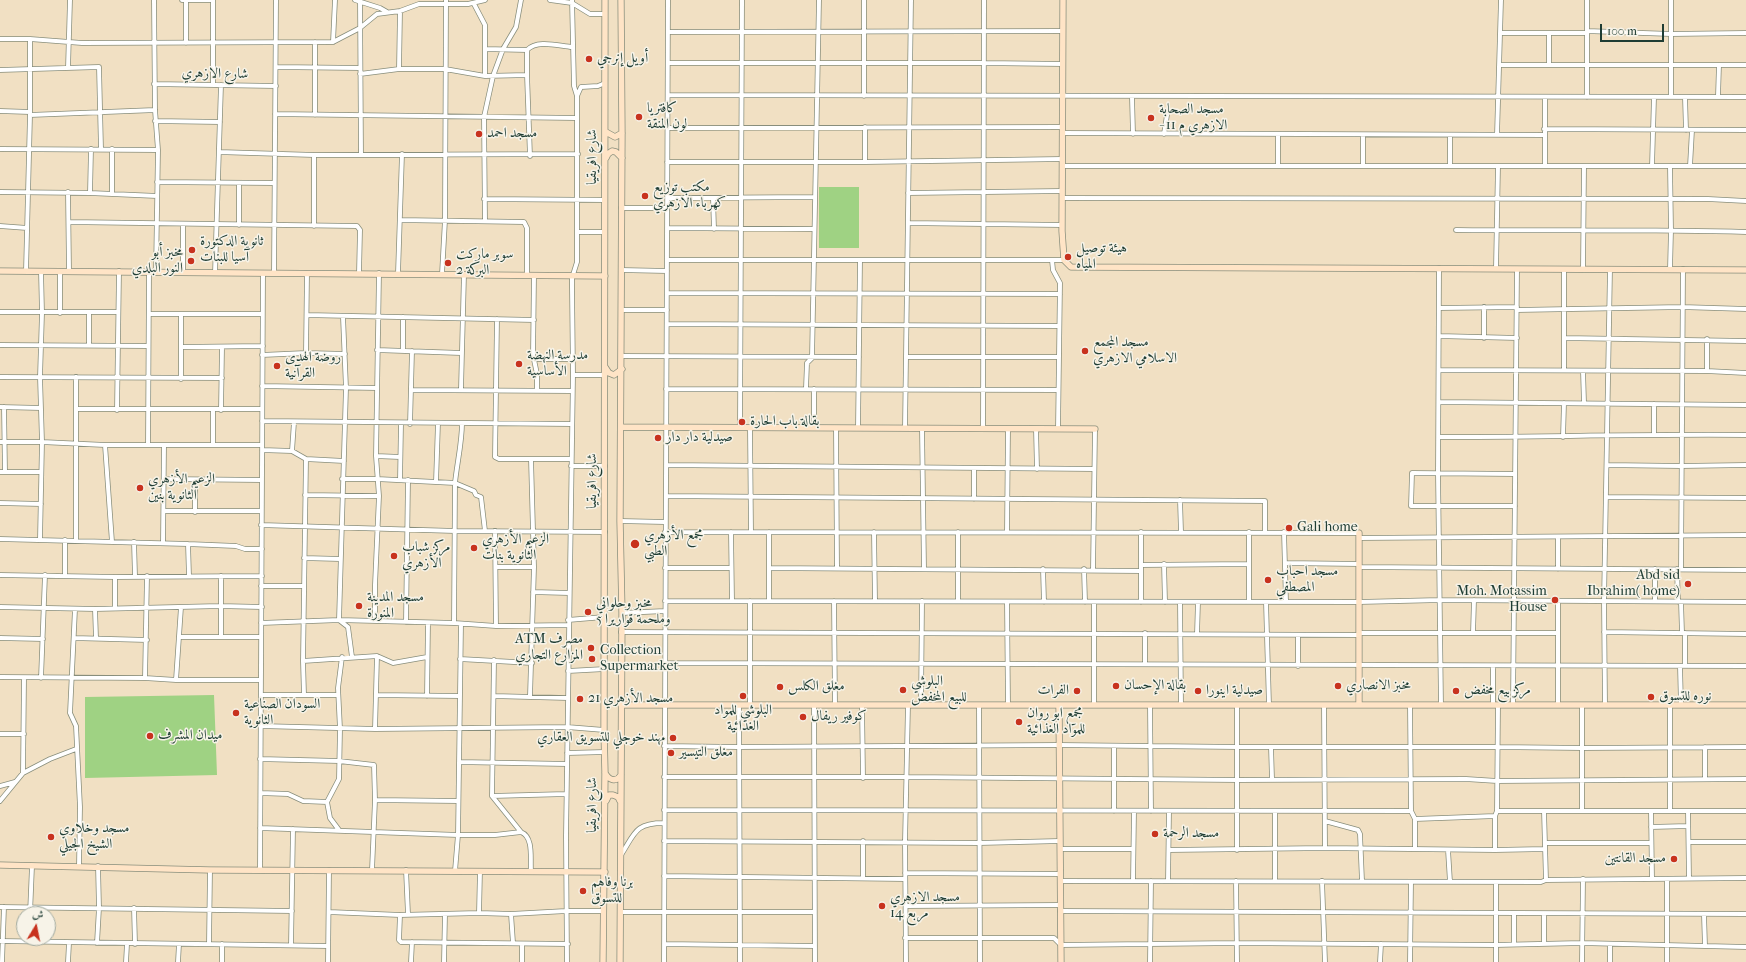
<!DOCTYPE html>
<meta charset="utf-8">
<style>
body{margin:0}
#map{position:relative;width:1746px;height:962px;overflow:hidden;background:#f1e0c3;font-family:"IM FELL French Canon",Amiri,serif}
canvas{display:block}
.north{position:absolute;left:16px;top:906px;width:40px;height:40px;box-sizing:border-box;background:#f7f3e8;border:1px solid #a1aaa0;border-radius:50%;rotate:10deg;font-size:11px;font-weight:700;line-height:16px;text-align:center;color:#1f3d34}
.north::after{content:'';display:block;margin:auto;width:14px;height:18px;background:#c8321e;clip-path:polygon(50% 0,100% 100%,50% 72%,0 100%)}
.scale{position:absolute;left:1600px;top:24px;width:64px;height:18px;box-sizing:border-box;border:2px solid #1f3d34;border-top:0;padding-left:5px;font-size:12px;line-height:14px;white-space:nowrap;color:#1f3d34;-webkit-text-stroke:3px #f7f3e8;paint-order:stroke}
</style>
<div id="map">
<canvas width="1746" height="962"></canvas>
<div class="north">ش</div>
<div class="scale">100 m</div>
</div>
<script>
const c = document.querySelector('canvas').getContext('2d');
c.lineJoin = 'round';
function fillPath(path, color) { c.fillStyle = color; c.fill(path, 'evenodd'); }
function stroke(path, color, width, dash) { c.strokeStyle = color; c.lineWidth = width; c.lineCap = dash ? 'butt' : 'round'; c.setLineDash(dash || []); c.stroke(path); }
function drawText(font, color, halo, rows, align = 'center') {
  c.font = font + ' "IM FELL French Canon",Amiri,serif'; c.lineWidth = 3; c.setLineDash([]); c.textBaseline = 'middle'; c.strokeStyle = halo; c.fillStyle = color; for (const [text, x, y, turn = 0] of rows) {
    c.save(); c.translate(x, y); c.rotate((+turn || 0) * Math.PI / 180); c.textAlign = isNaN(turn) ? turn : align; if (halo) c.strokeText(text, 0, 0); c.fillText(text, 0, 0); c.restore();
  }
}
fillPath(new Path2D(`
 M 819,187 L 859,187 L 859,248 L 819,248 Z
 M 214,695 L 217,775 L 85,778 L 85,697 Z`), '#9fd283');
const street = new Path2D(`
 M 154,0 L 155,110 L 158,150 L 156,272
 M 182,0 L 213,0
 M 213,0 L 213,85
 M 355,0 L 380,8 L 387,12
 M 360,0 L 361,154
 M 550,0 L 572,3 L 590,14 L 605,14
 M 474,4 L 485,25 L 485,76
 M 1587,31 L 1671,34 L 1746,33
 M 668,32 L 1063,31
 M 1501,33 L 1587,33
 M 0,39 L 30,39 L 82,43 L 333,42 L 360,28 L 377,14 L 400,11 L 419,4 L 468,4 L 485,0
 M 333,42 L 335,0
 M 186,43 L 186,0
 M 485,49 L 527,50 C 537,39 559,46 572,47
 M 668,63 L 984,63 L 1063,64
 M 1549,64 L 1549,33
 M 1500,65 L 1746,65
 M 277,67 L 360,68
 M 68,68 L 70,0
 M 399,69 L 400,11
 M 0,70 L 99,67 L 101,149
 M 360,74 L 399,69 L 445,69 L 485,76 L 527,75 L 527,50
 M 527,75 L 530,156
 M 154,84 L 276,86
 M 668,95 L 1746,97
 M 577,96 L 581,87 L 598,86 L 605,83
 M 864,96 L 864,0
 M 1718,96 L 1719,65
 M 1132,97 L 1133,134
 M 1587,97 L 1587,0
 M 1671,97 L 1671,0
 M 1685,97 L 1686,130
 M 0,111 L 30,112
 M 275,114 L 576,118
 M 30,115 L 155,110
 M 315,115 L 315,42
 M 155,121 L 220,122
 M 668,128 L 1062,127
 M 1544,129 L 1746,130
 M 1062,133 L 1544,135
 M 1164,134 L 1167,115
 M 1278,134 L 1278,166
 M 1497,135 L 1501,0
 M 0,149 L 158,150
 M 112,149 L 112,194
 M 219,152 L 314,155 L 578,154
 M 314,155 L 314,226
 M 667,162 L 865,162 L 1062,159
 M 865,162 L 865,127
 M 1062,166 L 1746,166
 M 1363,166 L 1363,135
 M 1450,166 L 1450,135
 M 1545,166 L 1545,97
 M 1652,166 L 1654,97
 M 1690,166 L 1692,130
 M 157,182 L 274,183
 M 239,183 L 239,225
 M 0,192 L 90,193 L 157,196
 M 68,192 L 69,271
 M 90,193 L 91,149
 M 908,193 L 1062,191
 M 667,198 L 815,197
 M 713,198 L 714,229
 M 1062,198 L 1708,199 L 1746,201
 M 484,199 L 605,200
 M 621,208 L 667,208
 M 400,220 L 524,222 L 527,228 L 527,275
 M 485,221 L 484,117 L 493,76 L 503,49 L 516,27 L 521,0
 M 69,222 L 357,226 L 360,230 L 359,273
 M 908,223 L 1062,225
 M 183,224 L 183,272
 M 0,226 L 27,228
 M 667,228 L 814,229
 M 1456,230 C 1553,231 1649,229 1746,232
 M 577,232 L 605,232
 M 667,260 L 1064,260
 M 1052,260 L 1053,270 L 1060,283 L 1058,429
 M 1439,268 L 1438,473 L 1441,705
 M 1496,268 L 1498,166
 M 1564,269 L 1564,370
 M 1583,269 L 1584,166
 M 1670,269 L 1671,230 L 1670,166
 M 621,270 L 667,271
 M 26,271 L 30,115 L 30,39
 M 60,271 L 60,313
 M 215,273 L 221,85
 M 274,273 L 276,0
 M 398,273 L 402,154
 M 442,274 L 445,220 L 446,0
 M 534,275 L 533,355 L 537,374 L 537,391
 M 667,293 L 1060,294
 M 1484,307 L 1484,338
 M 1439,308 L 1517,307
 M 622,310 L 667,310
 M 1517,310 L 1682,307 L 1746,309
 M 0,312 L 118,312
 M 149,314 L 262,314
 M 181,315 L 181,379
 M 307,315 L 534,320
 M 343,317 L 346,388 L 339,620 L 348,627 L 352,657
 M 497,319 L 495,457 L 499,459 L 571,459
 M 667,324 L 1059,326
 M 1439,336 L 1517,338
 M 1564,338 L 1746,341
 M 1707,339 L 1707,371
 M 0,345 L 148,346
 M 89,345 L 89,312
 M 181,347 L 263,346
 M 377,350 L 461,353
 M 403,351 L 403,317
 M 306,353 L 307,273
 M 262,355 L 306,353 L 345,354
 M 622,356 L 859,357
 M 906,357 L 1059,357
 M 534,359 L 573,359
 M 1439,370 L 1707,371 L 1746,373
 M 1583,371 L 1584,403
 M 573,375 L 605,375
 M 0,377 L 222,378
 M 76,377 L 76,540
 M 262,386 L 377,388
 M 806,388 L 807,363 L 812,358 L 819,0
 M 461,389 L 464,274
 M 666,389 L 1058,390
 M 814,389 L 814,427
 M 411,390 L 572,391
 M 1439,402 L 1746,405
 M 0,407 L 41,408
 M 4,407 L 5,472
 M 76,409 L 262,409
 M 117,410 L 119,271
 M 213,410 L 213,445
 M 221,410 L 222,347
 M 262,421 L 572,424
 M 410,424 L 412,351
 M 740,427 L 742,0
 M 750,428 L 751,532
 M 836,428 L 837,568
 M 858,428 L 860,260
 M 905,428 L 911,0
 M 922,428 L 924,569
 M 983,429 L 984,0
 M 1036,429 L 1037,469
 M 1654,435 L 1654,404
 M 1439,437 C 1541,437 1643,434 1746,435
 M 1563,437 L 1564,403
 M 0,442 L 42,442 L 105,445 L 262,445
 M 105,445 L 112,542
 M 148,445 L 149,272
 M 262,450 L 292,451 L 306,459 L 344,461
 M 292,451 L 294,422
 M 376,456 L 400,457
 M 666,465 L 1094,469
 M 1607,465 L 1681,466 L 1746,465
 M 571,466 L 605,466
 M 974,468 L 974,499
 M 0,472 L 41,472
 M 165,479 L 261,480
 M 342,479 L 377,479 L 455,483 L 474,491 L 476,495 L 481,497 L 485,531
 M 195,480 L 195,512
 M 400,480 L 401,424
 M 436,482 L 438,423
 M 305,495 L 379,496
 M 666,496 L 1265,501 L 1265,532
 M 1606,497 L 1746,498
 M 1180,500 L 1181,532
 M 0,503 L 41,504
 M 1515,506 L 1411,506 L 1412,473 L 1515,474
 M 164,511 L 261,511
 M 620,521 L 665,522
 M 261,525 L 455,531 L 605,532
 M 495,531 L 496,626
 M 665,532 L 1359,533
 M 731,532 L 732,601
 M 874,532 L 875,601
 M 958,532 L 958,601
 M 1007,532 L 1008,429
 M 1141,532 L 1141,602
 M 1249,532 L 1249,602
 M 1284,532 L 1286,602
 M 1558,537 L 1558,569
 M 1359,538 L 1746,535
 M 0,539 L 188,544 L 236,546 L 245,549 L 262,549
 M 40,539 L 42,442 L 40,377 L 42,313 L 41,271
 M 65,540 L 65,575
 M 134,542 L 135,576
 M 163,543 L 164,445
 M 188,544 L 189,576
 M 304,558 L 340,559
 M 1285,563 L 1359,564
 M 1164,564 L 1165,602
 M 1141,565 L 1249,564
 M 496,567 L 534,567
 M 1359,567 L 1746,570
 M 665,568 L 731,568
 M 769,568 L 1141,571
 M 1043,569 L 1044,602
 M 1084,569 L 1085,602
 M 1655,569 L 1655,601
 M 1677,569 L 1678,602
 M 1681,569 L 1683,269
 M 1093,570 L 1095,429
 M 0,575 L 115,577 L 262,576
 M 261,586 L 304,586
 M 533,592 L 569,593
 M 665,601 L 1359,602 L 1440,600 L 1746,602
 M 750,601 L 750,705
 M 769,601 L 769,532
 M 834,601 L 835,705
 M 1007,602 L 1008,705
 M 1094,602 L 1094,705
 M 1180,602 L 1181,705
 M 1266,602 L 1269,705
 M 1681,602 L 1682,633
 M 0,607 L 95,609 L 220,606 L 262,607
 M 115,608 L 115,577
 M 75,609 L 70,713 L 76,726 L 80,807 L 79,866
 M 95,609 L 96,638
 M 622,613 L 665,611
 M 568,620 L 604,617
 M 375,621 L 375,585 L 379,496 L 376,456 L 379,273
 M 406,622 L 408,480
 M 261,623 L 339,620 L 454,623 L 496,626 L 568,625
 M 454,623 L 455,483 C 457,463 462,443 462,423
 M 621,632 L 1359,635
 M 1604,632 L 1746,634
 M 1145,633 L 1145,664
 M 1359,633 L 1558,633
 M 1473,633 L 1474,600
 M 1685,633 L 1685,666
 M 1197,634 L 1198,602
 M 1298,635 L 1298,666
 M 180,637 L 261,637
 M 221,637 L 221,576
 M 0,638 L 43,639
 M 74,638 L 147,640
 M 460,659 L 532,663
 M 494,660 L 492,796 L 521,832
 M 303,661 L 377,656 L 393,663 L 427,657
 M 665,663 L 1746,666
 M 1493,666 L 1493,705
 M 1680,666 L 1681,705
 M 568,671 L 605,669
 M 0,677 L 145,678 L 176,680 L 260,680
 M 41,678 L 45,575
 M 145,678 L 147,576
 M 176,680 L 181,607
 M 261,695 L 338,695
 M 304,695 L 303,661 L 306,459
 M 376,695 L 460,696
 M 427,696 L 428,623
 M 494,696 L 568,698
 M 530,696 L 534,567 L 531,459
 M 739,705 L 740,962
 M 814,705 L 815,962
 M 862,705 L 863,778
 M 921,705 L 922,601
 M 979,705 L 980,962
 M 1150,705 L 1151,811
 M 1324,705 L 1325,848
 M 1410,705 L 1411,811
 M 1513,705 L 1517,269
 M 1558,705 L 1558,601
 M 1582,705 L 1582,811
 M 1605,705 L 1604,601 L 1610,269
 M 1670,705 L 1670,811
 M 261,726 L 375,729 L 567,727 L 604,730
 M 375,729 L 377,656
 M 0,734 L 24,734
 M 664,746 L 738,747 L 1059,745 L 1238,747 L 1498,747 L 1582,748 L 1746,747
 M 1271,747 L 1272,779
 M 567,753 L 605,752
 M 260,759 L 339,761 L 374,765 L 375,800 L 372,870
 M 459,762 L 567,764
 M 23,773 L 24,678
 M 664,777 L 907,777 L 1238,780 L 1466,779 L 1497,781 L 1746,779
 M 1705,779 L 1705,747
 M 0,786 L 15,782
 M 261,793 L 288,794 L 303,801 L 327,802
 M 492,796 L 566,794
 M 375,800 L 458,801
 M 0,801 L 23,773 L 50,759 L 76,749
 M 664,810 L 1411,811 L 1415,819 L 1495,816 L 1497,811 L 1746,811
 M 1114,811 L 1114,746
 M 1275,811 L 1275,881
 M 1497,811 L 1498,705
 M 1544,811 L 1546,880
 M 1651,811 L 1652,879
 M 1688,811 L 1689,878
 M 1325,821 L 1358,830 L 1360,834 L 1362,881
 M 1651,827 L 1688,826
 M 260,828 L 458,835 L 495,835 L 521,832 C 534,837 530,859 531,871
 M 339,830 L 330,818 L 327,802 L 339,779 L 340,729 L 338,688 L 342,657
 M 664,841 L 979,843 L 1060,841
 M 863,841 L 863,878
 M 1689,842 L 1746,842
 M 1545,843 L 1651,843
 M 1060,849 L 1133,849
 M 1415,849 L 1415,819
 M 1169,850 L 1325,848 L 1495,850 L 1545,849
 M 1237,850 L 1237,705
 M 1448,850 L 1450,882
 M 1495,850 L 1495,816
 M 621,855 C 635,833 635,823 664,823
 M 260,869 L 263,273
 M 406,870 L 408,914
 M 455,871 L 458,835 L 461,624
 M 905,873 L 1060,874
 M 664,876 L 905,879
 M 1060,881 L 1541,882 L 1546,880 L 1746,878
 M 1133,881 L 1134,811
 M 1168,881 L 1169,811
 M 1236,881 L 1237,962
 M 1322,881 L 1325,962
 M 906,906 L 1060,905
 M 0,907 L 292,911
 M 134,908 L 135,944
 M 1060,911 L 1746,914
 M 329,912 L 400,915 L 479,913 L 511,914 L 566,911 L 604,911
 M 621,912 L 814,912
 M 479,913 L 480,871
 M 1514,913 L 1514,944
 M 30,914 L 32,866
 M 511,914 L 513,943
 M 1544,914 L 1544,944
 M 400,915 L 399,940 L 401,942 L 568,944
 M 1704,915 L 1705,946
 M 905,938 L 1054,938 L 1061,945 L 1237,943 L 1495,945 L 1582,943 L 1746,947
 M 0,941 L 328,946
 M 97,943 L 99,908 L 98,866
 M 209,944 L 210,870
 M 222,944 L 222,962
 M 664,944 L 815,946
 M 291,945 L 293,829
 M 2,962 L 4,907
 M 68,962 L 69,943
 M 126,962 L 127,944
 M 178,962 L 179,944
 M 328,962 L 329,870
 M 411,962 L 412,942
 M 444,962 L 445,914
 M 522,962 L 522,944
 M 567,962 L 566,836 L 573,375 L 572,287 L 572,278 L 577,262 L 577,96 L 574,86 L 572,0
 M 664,962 L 668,0
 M 906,962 L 905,842 L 908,705
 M 1150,962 L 1151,881
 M 1380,962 L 1381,944
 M 1410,962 L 1411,882
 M 1496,962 L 1496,882
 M 1582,962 L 1583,879
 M 1610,962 L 1610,944
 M 1667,962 L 1667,879`);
const secondary = new Path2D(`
 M 1063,0 L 1062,231 L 1064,260 L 1071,267 L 1746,270
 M 606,132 L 615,137 L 622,133
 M 606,158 L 608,154 L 612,151 L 616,152 L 622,158
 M 0,271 L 605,276
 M 605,367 L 609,373 L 614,375 L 622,369
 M 621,427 L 1095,429
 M 621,705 L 1746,705
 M 1059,705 L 1061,962
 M 1359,705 L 1359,533
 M 605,773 C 609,780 616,783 621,775
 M 606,801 L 609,795 L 613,795 L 618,797 L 620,801
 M 0,865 L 210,870 L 605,872
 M 603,962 L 605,773 L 604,730 L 605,0
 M 620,962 L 622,613 L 620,521 L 622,133 L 621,0`);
stroke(street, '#888e7c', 5.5);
stroke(secondary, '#888e7c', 7);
stroke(street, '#fff', 4);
stroke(secondary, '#ffe4c6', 5.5);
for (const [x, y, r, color] of [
 [589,59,4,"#c8321e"],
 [639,117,4,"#c8321e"],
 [1151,118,4,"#c8321e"],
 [479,134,4,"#c8321e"],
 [645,196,4,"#c8321e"],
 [192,250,4,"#c8321e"],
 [1068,257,4,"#c8321e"],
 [191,261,4,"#c8321e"],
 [448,263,4,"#c8321e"],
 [1085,351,4,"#c8321e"],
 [519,364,4,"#c8321e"],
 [277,366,4,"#c8321e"],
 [742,422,4,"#c8321e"],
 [658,438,4,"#c8321e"],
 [140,488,4,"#c8321e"],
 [1289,528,4,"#c8321e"],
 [635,544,5,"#c8321e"],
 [474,548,4,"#c8321e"],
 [394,556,4,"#c8321e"],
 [1268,580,4,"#c8321e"],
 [1688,584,4,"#c8321e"],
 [1555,600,4,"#c8321e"],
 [359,606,4,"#c8321e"],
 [588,612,4,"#c8321e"],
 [591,648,4,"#c8321e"],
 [592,659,4,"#c8321e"],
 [1116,686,4,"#c8321e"],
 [1338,686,4,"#c8321e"],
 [780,687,4,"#c8321e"],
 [903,690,4,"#c8321e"],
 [1077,691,4,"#c8321e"],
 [1198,691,4,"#c8321e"],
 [1456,691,4,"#c8321e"],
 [743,696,4,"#c8321e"],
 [1651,697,4,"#c8321e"],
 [580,699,4,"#c8321e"],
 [236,713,4,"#c8321e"],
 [803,717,4,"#c8321e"],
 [1019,722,4,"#c8321e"],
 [150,736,4,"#c8321e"],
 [673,738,4,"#c8321e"],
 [671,753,4,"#c8321e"],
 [1155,834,4,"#c8321e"],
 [51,837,4,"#c8321e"],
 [1674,859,4,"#c8321e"],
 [583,891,4,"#c8321e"],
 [882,906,4,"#c8321e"]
]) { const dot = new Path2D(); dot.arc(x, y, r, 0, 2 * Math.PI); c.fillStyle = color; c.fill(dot); stroke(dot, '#f7f3e8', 1.5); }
drawText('14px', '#1f3d34', '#f7f3e8', [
 ["أويل إنرجي",597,59],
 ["كافتريا",647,109],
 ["لون المنقة",647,125],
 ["مسجد الصحابة",1159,110],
 ["- الازهري م 11",1159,126],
 ["مسجد احمد",487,134],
 ["مكتب توزيع",653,188],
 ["كهرباء الازهري",653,204],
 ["ثانوية الدكتورة",200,242],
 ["آسيا للبنات",200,258],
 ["هيئة توصيل",1076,249],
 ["المياه",1076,265],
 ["مخبز أبو",183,253,"right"],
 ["النور البلدي",183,269,"right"],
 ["سوبر ماركت",456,255],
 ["البركة 2",456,271],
 ["مسجد المجمع",1093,343],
 ["الاسلامي الازهري",1093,359],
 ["مدرسة النهضة",527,356],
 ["الأساسية",527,372],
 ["روضة الهدى",285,358],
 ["القرآنية",285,374],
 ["بقالة باب الحارة",750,422],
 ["صيدلية دار دار",666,438],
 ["الزعيم الأزهري",148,480],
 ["الثانوية بنين",148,496],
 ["Gali home",1297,528],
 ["مجمع الأزهري",644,536],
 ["الطبي",644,552],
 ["الزعيم الأزهري",482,540],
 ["الثانوية بنات",482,556],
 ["مركز شباب",402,548],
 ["الأزهري",402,564],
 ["مسجد احباب",1276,572],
 ["المصطفي",1276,588],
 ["Abd sid",1680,576,"right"],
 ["Ibrahim( home)",1680,592,"right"],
 ["Moh. Motassim",1547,592,"right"],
 ["House",1547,608,"right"],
 ["مسجد المدينة",367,598],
 ["المنورة",367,614],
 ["مخبز وحلواني",596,604],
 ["وملحمة قواريرا 5",596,620],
 ["ATM مصرف",583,640,"right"],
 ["المزارع التجاري",583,656,"right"],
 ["Collection",600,651],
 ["Supermarket",600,667],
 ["البلوشي",911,682],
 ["للبيع المخفض",911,698],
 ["بقالة الإحسان",1124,686],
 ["مخبز الانصاري",1346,686],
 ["مغلق الكلس",788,687],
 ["الفرات",1069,691,"right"],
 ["صيدلية اينورا",1206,691],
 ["مركز بيع مخفض",1464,691],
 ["نوره للتسوق",1659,697],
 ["مسجد الأزهري 21",588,699],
 ["السودان الصناعية",244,705],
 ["الثانوية",244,721],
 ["البلوشي للمواد",743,711,"center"],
 ["الغدائية",743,727,"center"],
 ["مجمع ابو روان",1027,714],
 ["للمواد الغذائية",1027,730],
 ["كوفير ريفال",811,717],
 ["ميدان المشرف",158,736],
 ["مهند خوجلي للتسويق العقاري",665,738,"right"],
 ["مغلق التيسير",679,753],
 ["مسجد وخلاوي",59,829],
 ["الشيخ الجيلي",59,845],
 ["مسجد الرحمة",1163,834],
 ["مسجد القانتين",1666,859,"right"],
 ["برنا وفاهم",591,883],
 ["للتسوق",591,899],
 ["مسجد الازهري",890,898],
 ["مربع 14",890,914]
], 'left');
drawText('14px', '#1f3d34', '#f7f3e8', [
 ["شارع الازهري",215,74,1],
 ["شارع افريقيا",593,157,-90],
 ["شارع افريقيا",593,481,-90],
 ["شارع افريقيا",593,805,-90]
]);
</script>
